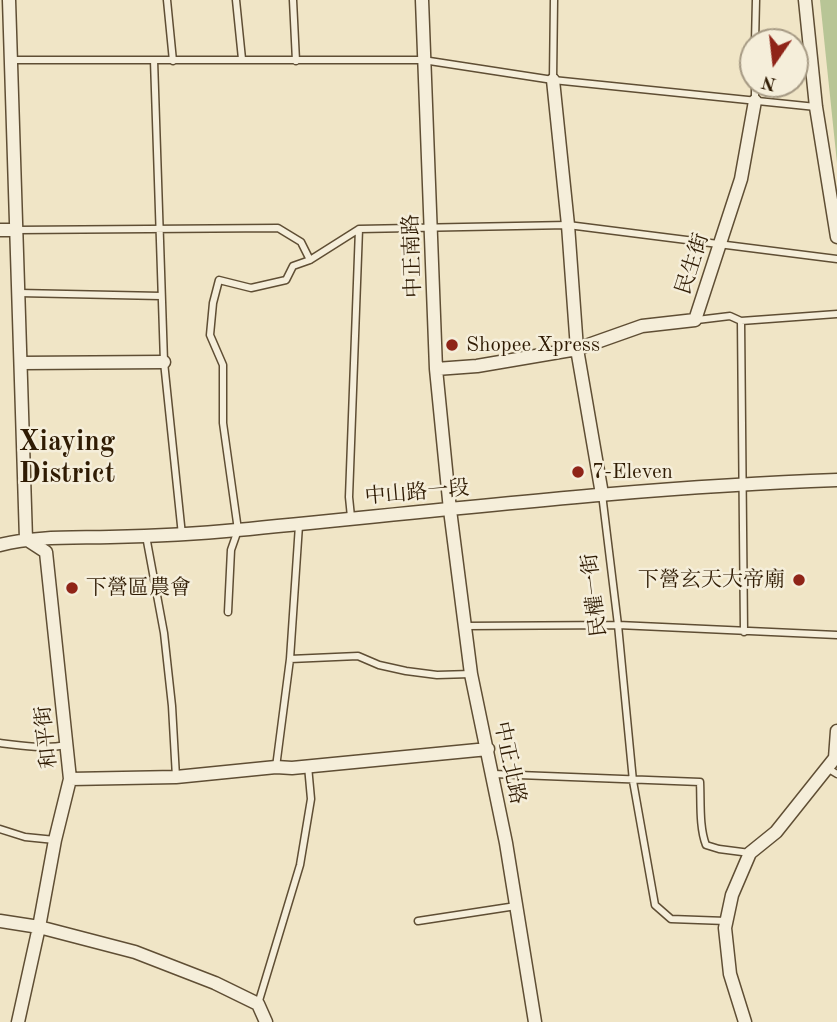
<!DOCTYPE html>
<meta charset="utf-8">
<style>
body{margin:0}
#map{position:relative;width:837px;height:1022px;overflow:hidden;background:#f0e5c6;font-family:"Old Standard TT",serif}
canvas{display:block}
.north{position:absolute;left:739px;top:28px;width:70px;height:70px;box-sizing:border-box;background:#f5eeda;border:2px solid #a69a84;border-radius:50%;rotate:194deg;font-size:19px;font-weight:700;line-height:28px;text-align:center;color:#2f1b03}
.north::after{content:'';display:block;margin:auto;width:24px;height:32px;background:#8f2418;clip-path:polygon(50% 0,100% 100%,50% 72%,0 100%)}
</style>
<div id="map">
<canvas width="837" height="1022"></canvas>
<div class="north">N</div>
</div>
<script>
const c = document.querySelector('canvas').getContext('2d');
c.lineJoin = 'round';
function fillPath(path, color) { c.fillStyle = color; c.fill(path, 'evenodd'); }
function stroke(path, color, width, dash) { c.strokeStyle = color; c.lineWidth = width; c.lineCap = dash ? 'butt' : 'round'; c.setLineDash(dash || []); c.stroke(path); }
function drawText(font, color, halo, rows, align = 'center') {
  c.font = font + ' "Old Standard TT","Noto Serif TC",serif'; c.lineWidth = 5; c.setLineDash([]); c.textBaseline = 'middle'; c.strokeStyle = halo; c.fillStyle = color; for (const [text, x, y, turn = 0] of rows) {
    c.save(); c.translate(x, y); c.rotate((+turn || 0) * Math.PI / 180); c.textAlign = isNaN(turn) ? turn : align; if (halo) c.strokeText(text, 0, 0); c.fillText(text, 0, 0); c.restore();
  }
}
fillPath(new Path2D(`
 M 820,0 L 837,0 L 837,163 Z`), '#b8c596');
const service = new Path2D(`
 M 167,0 L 173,61
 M 236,0 L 242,59
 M 293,0 L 296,61
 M 755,42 L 756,0
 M 11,60 L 423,60 L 553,80 L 816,107
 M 154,60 L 164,362 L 182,535
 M 553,80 L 554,0
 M 755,101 L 755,84
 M 17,230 L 278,228 L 301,242 L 310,260 L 359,229 L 568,225 L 837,259
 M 19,293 L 161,296
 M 697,320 L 730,316 L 741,321 L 837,314
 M 741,321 L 744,632
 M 602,494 L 618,625 L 633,781 L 655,905 L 671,919 L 726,921
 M 351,517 L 349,497 L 359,229
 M 146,536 L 164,633 L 172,706 L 176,777
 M 228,612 L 231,550 L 238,530 L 223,423 L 223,365 L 210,335 L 213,303 L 219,280 L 251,288 L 286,280 L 293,266 L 310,260
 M 466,626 L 618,625 L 837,635
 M 290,659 L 358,656 L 379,665 L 406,671 L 437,675 L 471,674
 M 0,743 C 23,746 45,749 67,745
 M 276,767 L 290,659 L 299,525
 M 827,768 L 837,774
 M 493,774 L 700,782 C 701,802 699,827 706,845 L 719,849 L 750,853
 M 0,829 L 25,837 L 55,840
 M 418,921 L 516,906
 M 258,1004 L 300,865 L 311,799 L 308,766`);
const minor = new Path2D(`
 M 9,0 L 26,539
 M 422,0 L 436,369 L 450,510 L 471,674 L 506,843 L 535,1022
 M 805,0 L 816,107 L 837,237
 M 553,80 L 568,225 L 577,349 L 602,494
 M 0,230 L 17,230
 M 22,363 L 164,362
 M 436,369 L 477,366 L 577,349 L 642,326 L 695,320 L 741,179 L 755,101
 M 0,545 C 36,536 73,538 110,537 C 152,536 195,534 237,530 C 437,511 636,487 837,480
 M 70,779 L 176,777 L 276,767 L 292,768 L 488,749
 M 0,921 L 39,927 L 135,952 L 215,983 L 258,1004 L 266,1022
 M 18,1022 L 39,927 L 55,840 L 70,779 L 46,552 L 26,539
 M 745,1022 L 730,974 L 725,928 L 732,895 L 750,853 L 776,832 L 835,758 L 837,731`);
stroke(service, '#5f4e34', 9);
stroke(minor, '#5f4e34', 15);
stroke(service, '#f5eeda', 6);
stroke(minor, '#f5eeda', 12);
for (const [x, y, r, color] of [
 [452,345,7,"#8f2418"],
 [578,472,7,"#8f2418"],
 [799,580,7,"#8f2418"],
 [72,588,7,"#8f2418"]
]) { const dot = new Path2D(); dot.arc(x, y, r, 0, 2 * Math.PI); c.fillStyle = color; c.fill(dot); stroke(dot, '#f5eeda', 2.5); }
drawText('21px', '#2f1b03', '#f5eeda', [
 ["中正南路",413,256,-92],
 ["民生街",693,264,-72],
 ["中山路一段",417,493,-5],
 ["民權一街",595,595,-97],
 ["和平街",47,737,-96],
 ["中正北路",509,763,78]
]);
drawText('21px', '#2f1b03', '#f5eeda', [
 ["Shopee Xpress",466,345],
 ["7-Eleven",592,472],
 ["下營玄天大帝廟",785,580,"right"],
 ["下營區農會",86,588]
], 'left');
drawText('bold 28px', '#2f1b03', '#f5eeda', [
 ["Xiaying",67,443],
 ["District",67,475]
]);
</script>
